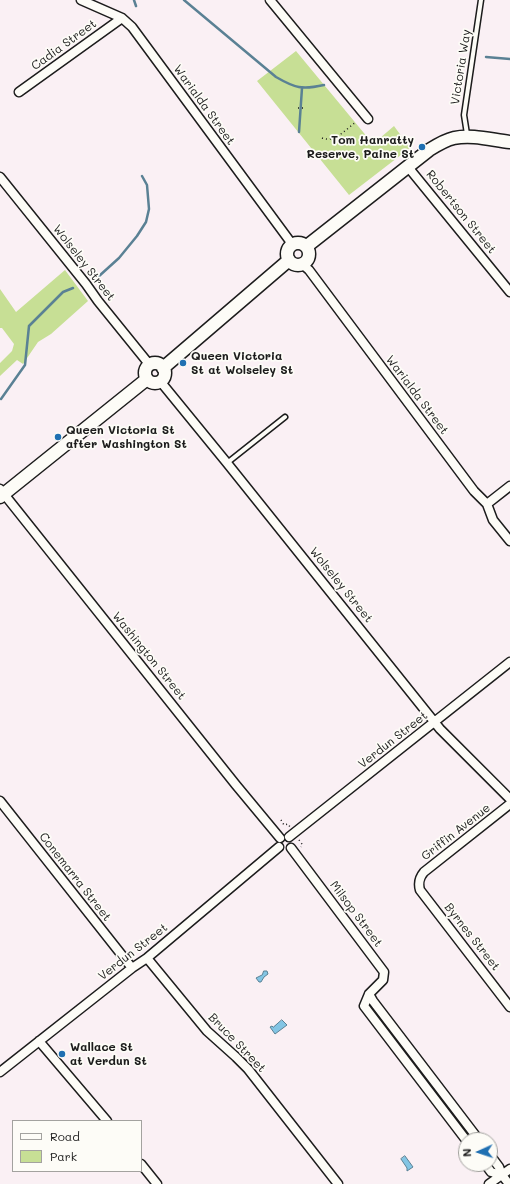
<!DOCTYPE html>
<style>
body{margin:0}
#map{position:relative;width:510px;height:1184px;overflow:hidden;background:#faf0f4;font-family:Mali,sans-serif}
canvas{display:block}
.legend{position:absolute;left:12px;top:1120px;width:130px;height:52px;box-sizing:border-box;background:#fdfcf7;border:1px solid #a3a29f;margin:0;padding:5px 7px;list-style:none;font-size:12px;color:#1c1c1c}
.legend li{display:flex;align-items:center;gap:8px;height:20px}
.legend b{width:20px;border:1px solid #a3a29f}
.north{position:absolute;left:458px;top:1132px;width:40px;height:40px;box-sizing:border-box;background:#fdfcf7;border:1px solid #a3a29f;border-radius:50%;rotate:267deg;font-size:11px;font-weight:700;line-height:16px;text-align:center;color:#1c1c1c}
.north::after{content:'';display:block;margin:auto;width:14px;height:18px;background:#1f6fb2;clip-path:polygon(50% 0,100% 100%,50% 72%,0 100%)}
</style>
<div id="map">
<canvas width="510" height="1184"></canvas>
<ul class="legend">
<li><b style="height:5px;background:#fdfcf7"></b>Road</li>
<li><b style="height:11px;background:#c7df95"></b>Park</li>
</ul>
<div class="north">N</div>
</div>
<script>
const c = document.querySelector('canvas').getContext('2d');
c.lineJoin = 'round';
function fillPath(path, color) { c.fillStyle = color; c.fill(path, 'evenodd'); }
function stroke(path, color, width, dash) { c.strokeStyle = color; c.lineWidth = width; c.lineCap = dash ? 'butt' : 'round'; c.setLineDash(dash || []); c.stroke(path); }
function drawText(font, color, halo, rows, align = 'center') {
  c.font = font + ' Mali,sans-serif'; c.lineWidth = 3.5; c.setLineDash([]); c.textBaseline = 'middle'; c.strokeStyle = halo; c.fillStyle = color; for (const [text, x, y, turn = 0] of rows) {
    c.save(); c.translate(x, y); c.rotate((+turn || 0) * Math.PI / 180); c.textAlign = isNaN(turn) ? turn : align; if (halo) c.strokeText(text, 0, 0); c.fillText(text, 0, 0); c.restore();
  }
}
fillPath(new Path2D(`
 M 296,51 L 373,144 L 394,126 L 410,148 L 349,195 L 257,81 Z
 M 65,270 L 88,301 L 51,334 L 38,342 L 23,364 L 17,360 L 0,376 L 0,363 L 12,351 L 14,344 L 2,328 L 0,328 L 0,289 L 16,312 Z`), '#c7df95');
const water = new Path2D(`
 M 264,971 L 267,971 L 268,974 L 264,977 L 261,982 L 259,982 L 256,978 L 262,975 Z
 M 282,1020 L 287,1025 L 275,1034 L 270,1027 L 272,1026 L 273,1027 Z
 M 405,1156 L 413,1167 L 407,1171 L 407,1168 L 401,1159 Z`);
fillPath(water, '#83c5e4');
stroke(water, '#5a8194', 1);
stroke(new Path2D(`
 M 134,0 L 136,6
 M 184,0 L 276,77 C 295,88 302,90 324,85
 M 486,57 L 510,59
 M 299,132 L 302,88
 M 98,277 L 119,258 L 137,236 L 146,222 L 149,209 L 147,185 L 142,176
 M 1,399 L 25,365 L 29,326 L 63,292 L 73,288`), '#5a8194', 2.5);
const lane = new Path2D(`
 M 467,134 L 464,115 L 481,0
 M 227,463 L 285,417`);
const street = new Path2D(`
 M 81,0 L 122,18 L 132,27 L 292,244
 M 270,0 L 368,119
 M 19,92 L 122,18
 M 408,167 L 510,292
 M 0,177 L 86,284 L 98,301 L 149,364
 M 302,264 L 309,270 L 474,491 L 487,504 L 493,520 L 510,541
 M 160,381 L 227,463 L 440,729 L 510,799
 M 0,489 L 236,785 L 280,838
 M 487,504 L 510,486
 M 0,801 L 132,968
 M 510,804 L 424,872 C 419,878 418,883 420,890 L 510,1007
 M 289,837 L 510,662
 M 291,848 L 384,972 L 383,980 L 369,994 L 364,1006 L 466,1140
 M 147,958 L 207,1031 L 236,1057 L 248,1069 L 338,1184
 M 369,994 L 373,1001 L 479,1140
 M 39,1041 L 107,1121
 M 0,1072 L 132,968 L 147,958 L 279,847
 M 490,1155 L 499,1167 L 502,1175 L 509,1184
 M 141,1164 L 157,1184
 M 485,1164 L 491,1172 L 502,1175
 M 489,1184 L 510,1169`);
const secondary = new Path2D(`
 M287 254a11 11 0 1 1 22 0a11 11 0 1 1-22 0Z
 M 307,246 L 429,150 C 437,145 445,140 454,138 C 472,134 492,140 510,142
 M145 373a10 10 0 1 1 20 0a10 10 0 1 1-20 0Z
 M 163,368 L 289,260
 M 0,497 L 147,379`);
stroke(lane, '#1c1c1c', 7);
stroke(street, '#1c1c1c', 11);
stroke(secondary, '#1c1c1c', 15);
stroke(new Path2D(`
 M 298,108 L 303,108
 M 322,138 C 335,143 346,129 356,122
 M 281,820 L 284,825 L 288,824 L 290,827
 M 299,840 L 302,844 L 301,847`), '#1c1c1c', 1.5, [1, 3]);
stroke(lane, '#fdfcf7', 4);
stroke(street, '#fdfcf7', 8);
stroke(secondary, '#fdfcf7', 12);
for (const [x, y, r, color] of [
 [422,147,4,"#1f6fb2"],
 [183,363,4,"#1f6fb2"],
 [58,437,4,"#1f6fb2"],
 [62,1054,4,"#1f6fb2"]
]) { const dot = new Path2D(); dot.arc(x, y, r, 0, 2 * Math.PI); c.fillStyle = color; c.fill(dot); stroke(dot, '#fdfcf7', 1.5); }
drawText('12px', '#1c1c1c', '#fdfcf7', [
 ["Cadia Street",64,45,-36],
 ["Victoria Way",461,67,-81],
 ["Warialda Street",204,105,54],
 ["Robertson Street",461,212,51],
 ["Wolseley Street",84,263,52],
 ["Warialda Street",417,395,53],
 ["Wolseley Street",341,585,51],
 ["Washington Street",149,656,51],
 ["Verdun Street",393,740,-38],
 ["Griffin Avenue",456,832,-38],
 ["Conemarra Street",75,877,52],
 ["Milsop Street",356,914,53],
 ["Byrnes Street",472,937,52],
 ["Verdun Street",133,952,-38],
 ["Bruce Street",237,1043,46]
]);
drawText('bold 12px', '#1c1c1c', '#fdfcf7', [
 ["Tom Hanratty",414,140,"right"],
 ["Reserve, Paine St",414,154,"right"],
 ["Queen Victoria",191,356],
 ["St at Wolseley St",191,370],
 ["Queen Victoria St",66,430],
 ["after Washington St",66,444],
 ["Wallace St",70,1047],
 ["at Verdun St",70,1061]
], 'left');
</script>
